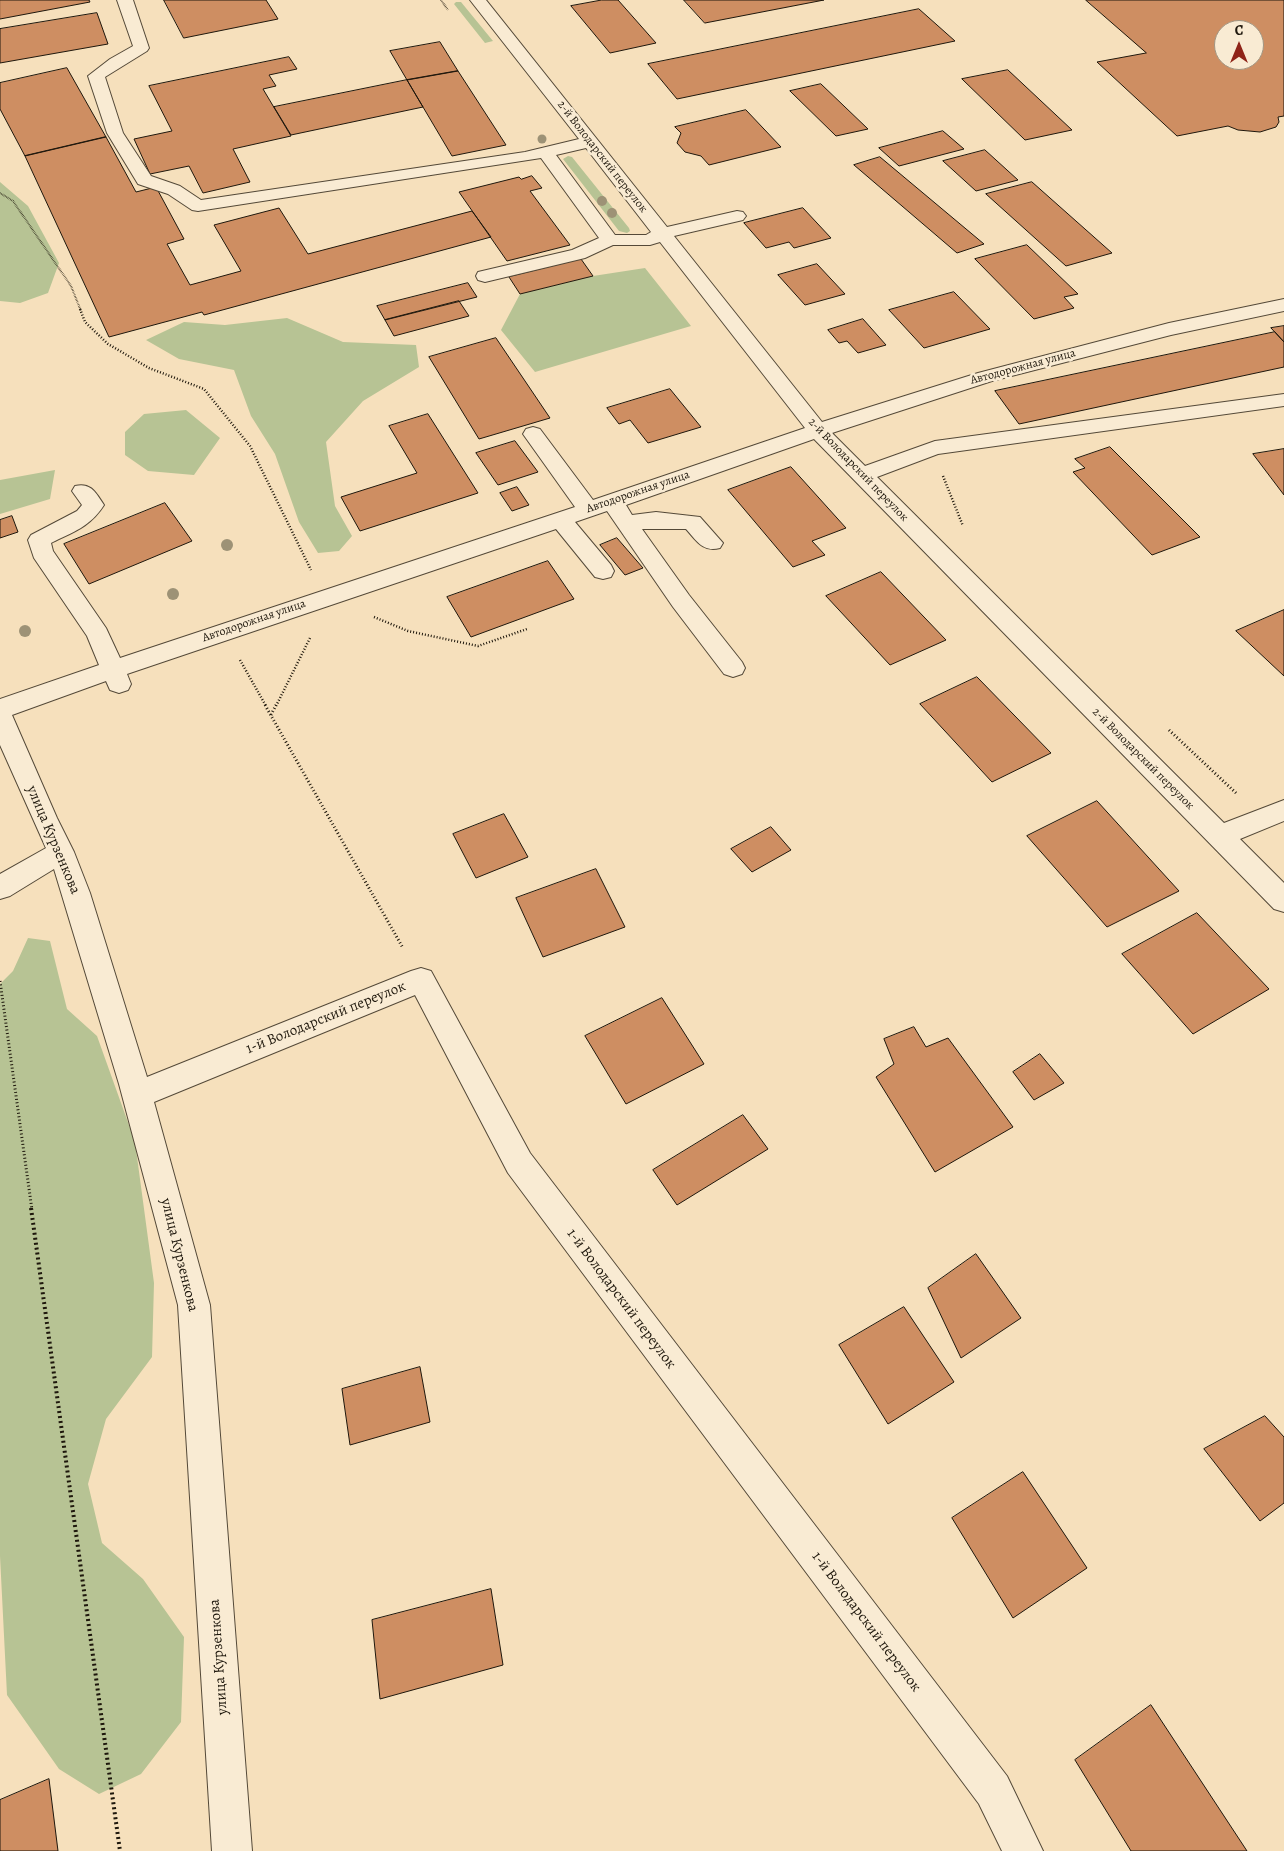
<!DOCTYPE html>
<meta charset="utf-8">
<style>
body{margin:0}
#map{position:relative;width:1284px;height:1851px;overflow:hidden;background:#f6e0bc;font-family:Alegreya,serif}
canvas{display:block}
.north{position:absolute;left:1214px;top:20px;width:50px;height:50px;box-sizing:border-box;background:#f9ebd3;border:1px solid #a19683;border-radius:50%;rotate:0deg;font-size:14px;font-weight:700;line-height:20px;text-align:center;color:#1e170c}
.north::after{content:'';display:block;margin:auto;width:18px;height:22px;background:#8f2418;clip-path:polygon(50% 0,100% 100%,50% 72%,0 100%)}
</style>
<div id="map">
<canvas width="1284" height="1851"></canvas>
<div class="north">С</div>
</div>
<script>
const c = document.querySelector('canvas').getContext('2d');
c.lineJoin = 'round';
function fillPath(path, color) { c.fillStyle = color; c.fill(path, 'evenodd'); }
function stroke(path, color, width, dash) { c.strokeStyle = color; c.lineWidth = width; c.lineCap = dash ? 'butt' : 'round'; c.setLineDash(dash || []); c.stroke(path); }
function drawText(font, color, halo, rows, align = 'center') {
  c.font = font + ' Alegreya,serif'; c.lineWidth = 5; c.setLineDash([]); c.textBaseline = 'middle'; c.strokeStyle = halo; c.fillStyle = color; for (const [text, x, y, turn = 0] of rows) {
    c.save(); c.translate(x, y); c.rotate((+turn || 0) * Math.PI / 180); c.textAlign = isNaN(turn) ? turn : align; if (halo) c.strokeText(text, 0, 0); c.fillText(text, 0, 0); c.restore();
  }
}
fillPath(new Path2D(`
 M 456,2 L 461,2 L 493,41 L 485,43 L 454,4 Z
 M 568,156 L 572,157 L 629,228 L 630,231 L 627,233 L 619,231 L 563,159 Z
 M 0,182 L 28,206 L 59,263 L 48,293 L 20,303 L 0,301 Z
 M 645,268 L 691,326 L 535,372 L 501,330 L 520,294 L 593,276 Z
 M 287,318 L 343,342 L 416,345 L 419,367 L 363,401 L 326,442 L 335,506 L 352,536 L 339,551 L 318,553 L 299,522 L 275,454 L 251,416 L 234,370 L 179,359 L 146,340 L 184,322 L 225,325 Z
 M 186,410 L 220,438 L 194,475 L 148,471 L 125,455 L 125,432 L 144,414 Z
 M 55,470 L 50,499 L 0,514 L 0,480 Z
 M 28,938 L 50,941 L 67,1009 L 97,1036 L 135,1142 L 154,1283 L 152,1357 L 106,1419 L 88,1484 L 102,1543 L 143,1579 L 184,1637 L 181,1722 L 141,1774 L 99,1794 L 59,1769 L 7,1695 L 0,1556 L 0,984 L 13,971 Z`), '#b7c394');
const building = new Path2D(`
 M 0,0 L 89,0 L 90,2 L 0,19 Z
 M 164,0 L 266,0 L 278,19 L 184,38 Z
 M 602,0 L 618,0 L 656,43 L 610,53 L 571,6 Z
 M 684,0 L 824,0 L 705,23 Z
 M 1086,0 L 1284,0 L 1284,116 L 1278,117 L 1279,122 L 1276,127 L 1260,132 L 1238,130 L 1228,126 L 1177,136 L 1097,62 L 1146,53 ZM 1224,30 L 1254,30 L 1254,60 L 1224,60 Z
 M 919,9 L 955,41 L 677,99 L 648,64 Z
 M 97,13 L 108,44 L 0,63 L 0,29 Z
 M 440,42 L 458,71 L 407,80 L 390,51 Z
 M 289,57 L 297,69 L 269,75 L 276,86 L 263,89 L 291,136 L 233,149 L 250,182 L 203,193 L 189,166 L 150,174 L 134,139 L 172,131 L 149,86 Z
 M 67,68 L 106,137 L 25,156 L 0,109 L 0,83 Z
 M 1008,70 L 1072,130 L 1025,140 L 962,79 Z
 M 458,71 L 506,145 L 452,156 L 407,80 Z
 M 407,80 L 423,107 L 291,135 L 274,107 Z
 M 821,84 L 868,129 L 836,136 L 790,91 Z
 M 746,110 L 781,147 L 709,165 L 701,156 L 685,152 L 677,143 L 681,133 L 675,127 Z
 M 943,131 L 964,149 L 899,166 L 879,148 Z
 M 106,137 L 136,192 L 156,187 L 184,239 L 167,244 L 190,285 L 241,271 L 214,225 L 279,208 L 308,254 L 472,211 L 491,237 L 204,315 L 202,312 L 109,337 L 25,156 Z
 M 985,150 L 1018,180 L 976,191 L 943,161 Z
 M 880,157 L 984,244 L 957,253 L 854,165 Z
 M 532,176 L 542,188 L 530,191 L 570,245 L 507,261 L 459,192 L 519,177 L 521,179 Z
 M 1032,182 L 1112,253 L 1066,266 L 986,194 Z
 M 803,208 L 831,238 L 794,248 L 789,242 L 766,248 L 744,223 Z
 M 1027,245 L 1078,294 L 1064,297 L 1074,308 L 1034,319 L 975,259 Z
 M 581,259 L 593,276 L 520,294 L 509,277 Z
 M 817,264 L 845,294 L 805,305 L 778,275 Z
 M 468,283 L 477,297 L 385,320 L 377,306 Z
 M 954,292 L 990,329 L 924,348 L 889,310 Z
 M 459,301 L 469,316 L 394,336 L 385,320 Z
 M 863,319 L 886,345 L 858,353 L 847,341 L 839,343 L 828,330 Z
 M 1284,326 L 1284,342 L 1271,328 Z
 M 1275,332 L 1284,342 L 1284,367 L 1019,424 L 995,391 Z
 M 496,338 L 550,418 L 479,439 L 429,357 Z
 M 670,389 L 701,427 L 648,443 L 630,420 L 619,424 L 607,408 Z
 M 428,414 L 478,493 L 360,531 L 341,497 L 417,473 L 389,426 Z
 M 515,441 L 538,472 L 498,485 L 476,453 Z
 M 1110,447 L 1200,537 L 1152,555 L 1073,472 L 1085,468 L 1075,459 Z
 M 1284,449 L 1284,495 L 1253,454 Z
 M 791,467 L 846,528 L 812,541 L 825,555 L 793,567 L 728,490 Z
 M 517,487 L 529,505 L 512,511 L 500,493 Z
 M 165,503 L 192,541 L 89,584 L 64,544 Z
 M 12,516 L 18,532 L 0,538 L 0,520 Z
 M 617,538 L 643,568 L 625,575 L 600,545 Z
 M 548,561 L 574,599 L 471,637 L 447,597 Z
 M 881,572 L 946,640 L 890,665 L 826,596 Z
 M 1284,610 L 1284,676 L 1236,631 Z
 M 977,677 L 1051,753 L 992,782 L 920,704 Z
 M 1097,801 L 1179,891 L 1107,927 L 1027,836 Z
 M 504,814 L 528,857 L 476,878 L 453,834 Z
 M 771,827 L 791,850 L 752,872 L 731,849 Z
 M 596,869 L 625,927 L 543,957 L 516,898 Z
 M 1197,913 L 1269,989 L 1193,1034 L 1122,954 Z
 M 662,998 L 704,1064 L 626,1104 L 585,1036 Z
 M 914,1027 L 926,1047 L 948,1038 L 1013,1127 L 935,1172 L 876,1077 L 894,1064 L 884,1039 Z
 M 1040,1054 L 1064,1083 L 1034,1100 L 1013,1072 Z
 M 743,1115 L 768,1149 L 677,1205 L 653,1170 Z
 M 976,1254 L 1021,1318 L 961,1358 L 928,1288 Z
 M 904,1307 L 954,1382 L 888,1424 L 839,1345 Z
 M 420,1367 L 430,1422 L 350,1445 L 342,1389 Z
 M 1265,1416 L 1284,1437 L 1284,1503 L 1260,1521 L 1204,1449 Z
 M 1023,1472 L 1087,1568 L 1013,1618 L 952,1518 Z
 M 491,1589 L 503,1665 L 380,1699 L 372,1620 Z
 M 1151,1705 L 1247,1851 L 1131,1851 L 1075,1760 Z
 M 49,1779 L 58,1851 L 0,1851 L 0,1800 Z`);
fillPath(building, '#ce8e62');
stroke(building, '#1e170c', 1);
const minor = new Path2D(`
 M 117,0 L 133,0 L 149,48 L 147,51 L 105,77 L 123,133 L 151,176 L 180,186 L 201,200 L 525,152 L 579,139 L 470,0 L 486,0 L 667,227 L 737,211 L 743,212 L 746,216 L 743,220 L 674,236 L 822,422 L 978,373 L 1169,323 L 1284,299 L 1284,311 L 1171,335 L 992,381 L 832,433 L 865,466 L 935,441 L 1284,394 L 1284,406 L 938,454 L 877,477 L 1224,823 L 1284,800 L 1284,821 L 1240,839 L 1284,883 L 1284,912 L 1274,909 L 814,439 L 626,505 L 632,515 L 656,512 L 700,517 L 723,543 L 720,548 C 703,553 696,540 686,529 L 642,529 L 689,595 L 742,662 L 745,668 L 742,674 L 733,677 L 724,674 L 673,607 L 607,511 L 575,522 L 611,565 L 614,571 L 611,577 L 603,579 L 595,577 L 556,529 L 127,674 L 131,684 L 128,690 L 119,693 L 110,690 L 106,681 L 12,715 L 57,818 L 74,852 L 90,893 L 147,1077 L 411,971 L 421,968 L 431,971 L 530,1153 L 1007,1776 L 1043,1851 L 1002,1851 L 979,1804 L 508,1173 L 415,995 L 154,1102 L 210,1305 L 252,1851 L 212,1851 L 178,1305 L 119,1084 L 54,869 L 10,896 L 0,899 L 0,874 L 46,848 L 0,745 L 0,699 L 99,665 L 87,636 L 34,558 L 28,540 L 31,535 L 77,511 L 82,505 L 72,491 L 75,486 C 91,482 96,493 104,505 C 90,527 73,532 51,543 L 53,551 L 106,628 L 120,658 L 575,507 L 523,434 L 526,429 L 533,427 L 540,429 L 593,500 L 805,428 L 660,242 L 650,245 L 613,245 L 585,258 L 485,282 L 478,280 L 476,276 L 478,272 L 572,250 L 599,238 L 541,158 L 198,211 L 192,210 L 168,194 L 138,184 L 107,133 L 88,76 L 110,59 L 133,46 ZM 586,148 L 651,232 L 646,235 L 615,235 L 556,155 Z`);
stroke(minor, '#544938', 2);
stroke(new Path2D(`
 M 441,0 L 448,10
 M 0,193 L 13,201 L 71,286 L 81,311`), '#1e170c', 2, [0.5, 1]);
stroke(new Path2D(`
 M 80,309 L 85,322 L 108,344 L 149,368 L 204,389 L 250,446 L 311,570
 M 943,476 L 963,526
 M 374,617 L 408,631 L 478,646 L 527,629
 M 240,660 L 266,706
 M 276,706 L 310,638`), '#1e170c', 2.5, [1, 2]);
stroke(new Path2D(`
 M 265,705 L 403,948
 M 271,715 L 276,705
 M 1169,730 L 1236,793
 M 0,981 L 32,1210`), '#1e170c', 3, [1, 2.5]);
stroke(new Path2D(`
 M 31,1208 L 120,1851`), '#1e170c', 4, [2, 3]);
fillPath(minor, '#f9ebd3');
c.fillStyle = '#9d9276';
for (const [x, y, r] of [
 [542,139,4.5],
 [602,201,5],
 [612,213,5],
 [227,545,6],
 [173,594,6],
 [25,631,6]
]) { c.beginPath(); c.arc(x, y, r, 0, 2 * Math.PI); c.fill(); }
drawText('12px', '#1e170c', '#f9ebd3', [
 ["2-й Володарский переулок",602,157,52],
 ["Автодорожная улица",1023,367,-15],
 ["2-й Володарский переулок",858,470,46],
 ["Автодорожная улица",638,492,-19],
 ["Автодорожная улица",254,621,-19],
 ["2-й Володарский переулок",1143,759,45]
]);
drawText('15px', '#1e170c', '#f9ebd3', [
 ["улица Курзенкова",53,840,67],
 ["1-й Володарский переулок",326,1018,-22],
 ["улица Курзенкова",179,1255,76],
 ["1-й Володарский переулок",621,1299,53],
 ["1-й Володарский переулок",866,1622,53],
 ["улица Курзенкова",219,1657,-94]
]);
</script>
